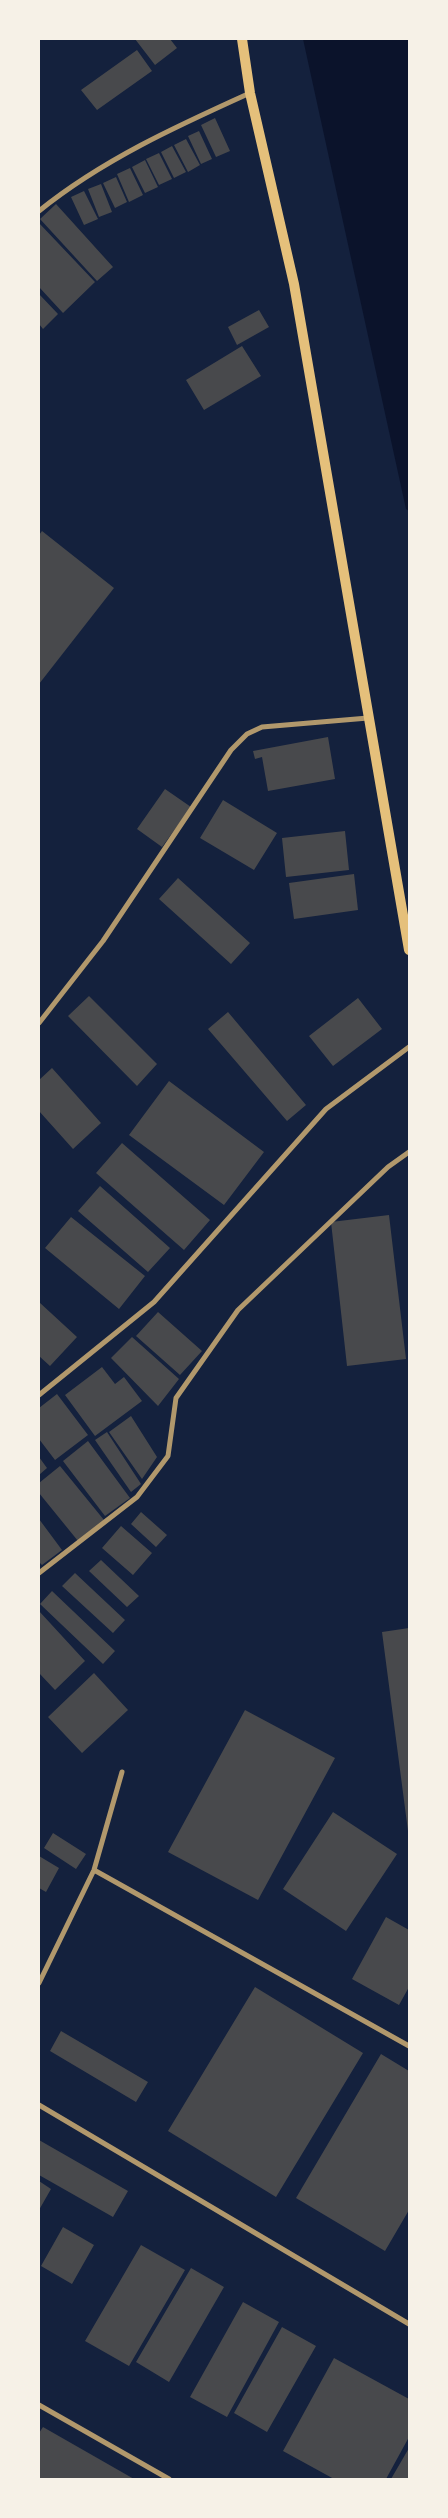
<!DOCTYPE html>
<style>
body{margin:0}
#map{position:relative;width:448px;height:2518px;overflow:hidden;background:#14213d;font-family:"Titillium Web",sans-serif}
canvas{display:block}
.frame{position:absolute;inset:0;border:40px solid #f6f1e7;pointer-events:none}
</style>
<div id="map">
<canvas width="448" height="2518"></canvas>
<div class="frame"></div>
</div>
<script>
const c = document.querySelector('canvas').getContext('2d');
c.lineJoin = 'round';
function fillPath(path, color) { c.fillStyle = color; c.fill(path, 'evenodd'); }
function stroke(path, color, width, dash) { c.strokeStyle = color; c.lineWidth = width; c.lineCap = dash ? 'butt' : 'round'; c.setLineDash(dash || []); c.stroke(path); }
fillPath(new Path2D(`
 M 303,39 L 409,39 L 409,511 L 406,509 Z`), '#0b132b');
fillPath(new Path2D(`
 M 135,39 L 170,39 L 177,48 L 155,65 Z
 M 137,50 L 152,71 L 97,110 L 81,90 Z
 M 215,118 L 230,151 L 216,157 L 201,125 Z
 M 199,131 L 212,159 L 201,164 L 188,136 Z
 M 186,139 L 200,165 L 188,172 L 174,145 Z
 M 172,146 L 186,172 L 174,178 L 161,152 Z
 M 159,153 L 172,179 L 159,185 L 146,159 Z
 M 145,160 L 158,187 L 145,193 L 132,167 Z
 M 130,168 L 143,195 L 129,202 L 117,174 Z
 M 116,177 L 127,202 L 115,208 L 103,183 Z
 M 101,184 L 112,212 L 99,217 L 88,189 Z
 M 84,191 L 98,219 L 84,225 L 71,197 Z
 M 56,204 L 113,267 L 97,281 L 40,219 Z
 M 39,223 L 95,282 L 63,313 L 39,287 Z
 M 39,294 L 58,314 L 43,329 L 39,324 Z
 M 259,310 L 269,327 L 237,345 L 228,327 Z
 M 242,346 L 261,376 L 204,410 L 186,380 Z
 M 42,531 L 114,588 L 39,684 L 39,535 Z
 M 328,737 L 335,779 L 268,791 L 262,757 L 255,759 L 253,751 Z
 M 165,789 L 191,807 L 162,847 L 137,829 Z
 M 223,800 L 277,833 L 254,870 L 200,838 Z
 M 345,831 L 349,870 L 286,877 L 282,838 Z
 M 354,874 L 358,910 L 294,919 L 289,883 Z
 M 178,878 L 250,943 L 231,964 L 159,899 Z
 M 89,996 L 157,1064 L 137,1086 L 68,1016 Z
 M 358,998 L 382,1029 L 333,1066 L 309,1036 Z
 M 228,1012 L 306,1105 L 287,1121 L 208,1029 Z
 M 52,1068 L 101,1123 L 73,1149 L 39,1111 L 39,1080 Z
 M 169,1081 L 264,1152 L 224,1205 L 129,1135 Z
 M 122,1143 L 210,1220 L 184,1250 L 96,1173 Z
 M 100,1186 L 170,1248 L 148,1272 L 78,1211 Z
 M 389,1215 L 406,1359 L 347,1366 L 331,1222 Z
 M 71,1217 L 145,1276 L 119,1309 L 45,1248 Z
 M 39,1302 L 77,1337 L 50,1366 L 39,1356 Z
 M 158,1312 L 202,1351 L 180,1375 L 136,1336 Z
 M 132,1337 L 179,1379 L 158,1406 L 111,1358 Z
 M 102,1367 L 115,1384 L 124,1377 L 142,1401 L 95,1436 L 65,1395 Z
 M 57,1394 L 88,1435 L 55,1460 L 39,1439 L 39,1408 Z
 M 131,1416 L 157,1457 L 142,1479 L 109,1432 Z
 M 107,1432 L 141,1484 L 131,1492 L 95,1440 Z
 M 88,1441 L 130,1498 L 105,1516 L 63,1461 Z
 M 39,1457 L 47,1468 L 39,1475 Z
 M 60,1466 L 104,1520 L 78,1541 L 39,1493 L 39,1483 Z
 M 141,1512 L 167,1535 L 156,1547 L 131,1524 Z
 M 39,1519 L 62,1550 L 42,1565 L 39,1562 Z
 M 121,1526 L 152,1553 L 133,1575 L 102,1548 Z
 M 101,1560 L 139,1596 L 127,1607 L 89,1571 Z
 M 75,1573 L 125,1620 L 113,1633 L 62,1586 Z
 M 52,1591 L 115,1651 L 103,1664 L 40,1604 Z
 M 39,1611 L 85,1661 L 55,1690 L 39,1673 Z
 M 409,1628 L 409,1831 L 408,1831 L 382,1632 Z
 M 94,1673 L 128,1710 L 82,1753 L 48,1717 Z
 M 245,1710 L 335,1758 L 258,1900 L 168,1852 Z
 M 333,1812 L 397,1854 L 346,1931 L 283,1889 Z
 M 53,1833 L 86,1854 L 76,1869 L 44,1848 Z
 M 39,1856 L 59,1868 L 46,1892 L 39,1888 Z
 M 386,1917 L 409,1930 L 409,1987 L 399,2005 L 352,1979 Z
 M 255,1987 L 363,2053 L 276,2197 L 168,2131 Z
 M 61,2031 L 148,2082 L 136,2102 L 50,2051 Z
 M 381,2054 L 409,2071 L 409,2210 L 385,2251 L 296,2198 Z
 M 39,2140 L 128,2191 L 113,2217 L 39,2175 Z
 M 39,2181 L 51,2189 L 39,2210 Z
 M 63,2227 L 94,2245 L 72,2284 L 41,2266 Z
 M 141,2245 L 185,2270 L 129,2366 L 85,2341 Z
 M 191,2268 L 224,2287 L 169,2382 L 136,2362 Z
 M 243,2302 L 279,2322 L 227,2417 L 190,2397 Z
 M 282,2327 L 316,2346 L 267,2432 L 234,2413 Z
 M 334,2358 L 409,2399 L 409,2437 L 386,2479 L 334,2479 L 283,2451 Z
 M 43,2427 L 134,2479 L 39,2479 L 39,2433 Z
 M 409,2448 L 409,2479 L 391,2479 Z`), '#48494c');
stroke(new Path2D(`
 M 39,211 C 102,160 177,126 250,93
 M 39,1023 L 103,941 L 231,750 L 247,734 L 262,727 L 368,718
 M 39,1395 L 154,1302 L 326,1109 L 409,1047
 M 39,1573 L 137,1497 L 168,1456 L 176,1398 L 238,1310 L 388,1167 L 409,1152
 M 94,1870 L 409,2046
 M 39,1983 L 94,1870 L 122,1772
 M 39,2105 L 409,2324
 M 39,2405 L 169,2479`), '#b1986c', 5);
stroke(new Path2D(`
 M 242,39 L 250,93 L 294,284 L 409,950`), '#e5c07b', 10);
</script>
